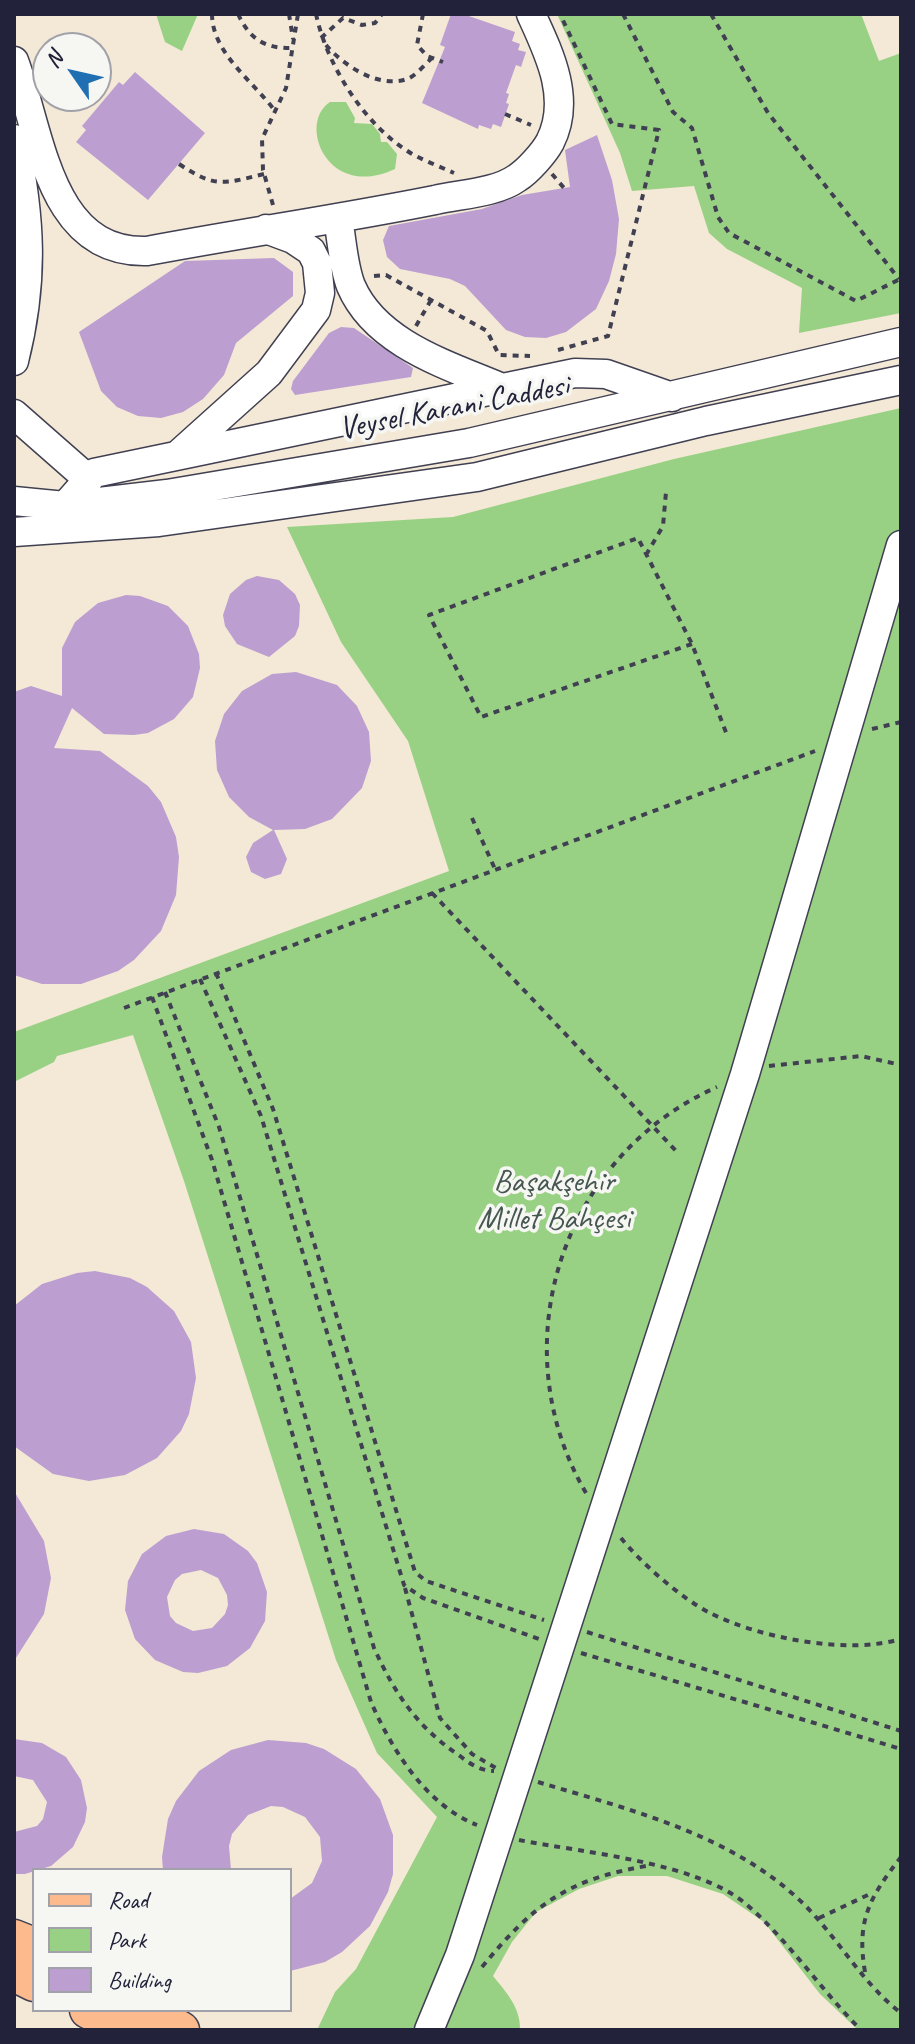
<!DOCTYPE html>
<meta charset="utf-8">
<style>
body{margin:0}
#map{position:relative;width:915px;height:2044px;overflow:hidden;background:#f3e9d6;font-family:Caveat,sans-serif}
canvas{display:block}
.frame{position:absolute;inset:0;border:16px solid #22223b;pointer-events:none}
.legend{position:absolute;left:32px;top:1868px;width:260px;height:144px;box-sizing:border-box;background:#f6f6f2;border:2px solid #a1a1a9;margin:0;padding:10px 14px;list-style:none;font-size:24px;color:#22223b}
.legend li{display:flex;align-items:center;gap:16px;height:40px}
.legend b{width:40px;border:2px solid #a1a1a9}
.north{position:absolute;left:32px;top:32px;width:80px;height:80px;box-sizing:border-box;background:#f6f6f2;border:2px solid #a1a1a9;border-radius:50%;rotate:304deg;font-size:22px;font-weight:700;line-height:32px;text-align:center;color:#22223b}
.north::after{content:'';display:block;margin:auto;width:28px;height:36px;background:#1f6fb2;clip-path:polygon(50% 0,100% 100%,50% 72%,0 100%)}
</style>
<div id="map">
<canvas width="915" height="2044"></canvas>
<div class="frame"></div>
<ul class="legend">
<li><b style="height:10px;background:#fcba8d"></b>Road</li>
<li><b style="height:22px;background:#99d184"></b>Park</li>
<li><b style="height:22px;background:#bc9ed0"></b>Building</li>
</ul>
<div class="north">N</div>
</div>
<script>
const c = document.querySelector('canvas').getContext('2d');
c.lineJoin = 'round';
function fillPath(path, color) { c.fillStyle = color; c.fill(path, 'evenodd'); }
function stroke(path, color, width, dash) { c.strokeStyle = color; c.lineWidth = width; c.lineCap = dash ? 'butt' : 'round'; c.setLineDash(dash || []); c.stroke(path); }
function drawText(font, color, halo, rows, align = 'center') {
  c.font = font + ' Caveat,sans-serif'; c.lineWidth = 7; c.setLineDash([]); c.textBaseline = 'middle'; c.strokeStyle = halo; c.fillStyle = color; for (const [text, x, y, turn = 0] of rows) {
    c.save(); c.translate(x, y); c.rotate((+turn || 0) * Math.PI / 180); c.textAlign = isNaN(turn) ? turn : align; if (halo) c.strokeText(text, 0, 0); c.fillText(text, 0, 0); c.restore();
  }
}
fillPath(new Path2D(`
 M 156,14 L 198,14 L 182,51 L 165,42 Z
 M 557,14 L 861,14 L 879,61 L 901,53 L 901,313 L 799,333 L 802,288 L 727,249 L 709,233 L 694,186 L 632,191 L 620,153 Z
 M 330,102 L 346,102 L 355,118 L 354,123 L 372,124 L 380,134 L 381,142 L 387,142 L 397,154 L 395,169 C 327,201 297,123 330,102 Z
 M 901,408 L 901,2030 L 858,2030 L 820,1994 L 764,1922 L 723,1894 L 667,1876 L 618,1876 L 579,1889 L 536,1912 L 512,1942 L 493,1976 C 506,1992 521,2008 520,2030 L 317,2030 L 335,1992 L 356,1969 L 437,1817 L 377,1753 L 336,1660 L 184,1181 L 133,1035 L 57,1056 L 54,1062 L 14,1082 L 14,1032 L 449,871 L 408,741 L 341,642 L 287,527 L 453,517 L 674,459 Z`), '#99d184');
fillPath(new Path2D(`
 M 451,14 L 463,14 L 515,32 L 512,41 L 520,44 L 518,50 L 526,52 L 521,67 L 516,65 L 506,93 L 509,94 L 506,103 L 509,104 L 501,127 L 493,124 L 491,129 L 479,125 L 478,129 L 422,103 L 445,47 L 440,45 Z
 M 135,72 L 205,133 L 148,200 L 76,142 L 86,130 L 82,126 L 119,82 L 123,85 Z
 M 597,135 L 612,180 L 619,219 L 616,254 L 609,281 L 596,309 L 566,332 L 546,338 L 525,337 L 506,330 L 465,286 L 450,279 L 400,269 L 387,257 L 383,240 L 389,226 L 482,209 L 522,195 L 570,187 L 565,150 Z
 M 274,258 L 293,272 L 293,296 L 236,343 L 224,375 L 203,399 L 183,412 L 161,418 L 138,416 L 117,407 L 101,391 L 79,332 L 185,261 Z
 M 341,327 L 354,328 L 413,368 L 411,377 L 295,395 L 291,389 L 293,381 L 329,333 Z
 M 257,576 L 279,580 L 295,594 L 300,605 L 299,626 L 295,636 L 269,657 L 237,644 L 225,626 L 223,615 L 230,594 L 246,580 Z
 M 126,595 L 140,596 L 168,606 L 188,626 L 199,654 L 200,668 L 193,697 L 174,719 L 148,733 L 134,735 L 104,734 L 72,708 L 54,748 L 100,751 L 148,786 L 161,802 L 176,837 L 179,857 L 176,895 L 161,931 L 134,960 L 118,971 L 81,984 L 42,984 L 14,975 L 14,692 L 31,686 L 62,696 L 62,648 L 75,622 L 98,603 Z
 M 296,672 L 337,685 L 357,706 L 369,732 L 371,761 L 362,788 L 332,819 L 305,829 L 274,830 L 287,859 L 281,874 L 265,879 L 251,872 L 246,857 L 253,843 L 273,830 L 249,817 L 229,797 L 217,770 L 215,741 L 224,714 L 242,691 L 272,674 Z
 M 95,1271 L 130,1278 L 147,1287 L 174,1311 L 191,1342 L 196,1378 L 189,1414 L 181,1431 L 157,1458 L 125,1475 L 89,1481 L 53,1474 L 14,1446 L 14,1306 L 42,1284 L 77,1273 Z
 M 14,1491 L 44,1541 L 51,1578 L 44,1614 L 14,1661 Z
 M 194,1529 L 224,1534 L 248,1551 L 257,1563 L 267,1592 L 265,1621 L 250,1648 L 227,1666 L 198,1673 L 183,1672 L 155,1660 L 135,1639 L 125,1610 L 128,1581 L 142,1554 L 166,1536 ZM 201,1570 L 218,1578 L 227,1595 L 228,1605 L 225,1614 L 212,1628 L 193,1631 L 176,1623 L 170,1616 L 167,1597 L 175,1580 L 182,1574 Z
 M 14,1739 L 42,1743 L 66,1757 L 81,1780 L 87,1808 L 85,1822 L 73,1847 L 51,1866 L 25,1874 L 14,1874 L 14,1832 L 37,1826 L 43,1819 L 47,1802 L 33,1780 L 14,1776 Z
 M 268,1740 L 306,1743 L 324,1749 L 356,1769 L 380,1799 L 393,1835 L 393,1874 L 388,1892 L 370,1926 L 342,1952 L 325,1962 L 290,1971 L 290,1899 L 312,1883 L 322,1861 L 320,1837 L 305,1817 L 283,1807 L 271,1806 L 248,1815 L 232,1834 L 229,1846 L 231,1870 L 163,1870 L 162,1857 L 168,1819 L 176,1801 L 199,1771 L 231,1750 Z`), '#bc9ed0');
const minor = new Path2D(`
 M 14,61 C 41,132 48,254 147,251 C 243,233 340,219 435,200 C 461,194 496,193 517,178 C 528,171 544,153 550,142 C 572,99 549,53 531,14
 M 14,139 C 31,218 34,282 14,361
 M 338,219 C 342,240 343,266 351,286 C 376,344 448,365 502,388
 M 14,414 L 88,479
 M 180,453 L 269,373 L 316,310 L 320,293 L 317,263 L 311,251 L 293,239 L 266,229
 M 14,501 L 65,506 L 167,494 L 469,443 L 901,342
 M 65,506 L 94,473 L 575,373 L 606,374 L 672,397
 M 14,532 L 159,522 L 477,477 L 706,421 L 901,380
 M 429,2030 L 460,1955 L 745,1074 L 901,545`);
const major = new Path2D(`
 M 14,1938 L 34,1946
 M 14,1973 L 34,1983
 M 88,2010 L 129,2030
 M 147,2010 L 181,2030`);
stroke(minor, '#414052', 31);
stroke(major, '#414052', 39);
stroke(new Path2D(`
 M 212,14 C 212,53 253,81 275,111
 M 238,14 C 250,40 266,49 294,48
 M 289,14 L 293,39
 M 316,14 C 327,66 366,128 414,155 C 427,162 441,167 454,173
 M 423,14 L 417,45 L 427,56 L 443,62
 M 623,14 L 673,112 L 692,128 L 718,217 L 729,233 L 856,301 L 900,279
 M 711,14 L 768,113 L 899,279
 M 321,38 L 343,18 L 362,25 L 375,23 L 382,14
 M 326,45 C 343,65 378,89 407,79 C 416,76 425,64 432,58
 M 505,114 L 531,125
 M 179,164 C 215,188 223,184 264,174
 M 552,174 L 564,188
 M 273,205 L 263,170 L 262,139 L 286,88 L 298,14
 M 374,276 L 386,275 L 487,331 L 499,355 L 530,356
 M 416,326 L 431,300
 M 558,350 L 608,336 L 659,130 L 612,124 L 560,14
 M 646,555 L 663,526 L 666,492
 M 692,644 L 481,717 L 429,615 L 638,538 L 692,644 L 727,735
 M 872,729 L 901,722
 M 472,818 L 495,869
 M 432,893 L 678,1153
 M 216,973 L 273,1109 L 415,1572 L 426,1581 L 544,1620
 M 200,979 L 261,1116 L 404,1585 L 423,1598 L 539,1639
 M 165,992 L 219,1127 L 374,1648 C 395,1694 417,1727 460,1756 C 470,1764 481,1771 494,1771
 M 152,997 L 212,1160 L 371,1702 C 392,1750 426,1805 477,1825
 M 124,1008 L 815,751
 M 769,1066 L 861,1056 L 901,1065
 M 586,1493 C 500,1346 561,1156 717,1087
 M 621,1538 C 641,1563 681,1598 710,1613 C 760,1638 847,1655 901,1639
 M 405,1588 L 440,1718 L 472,1754 L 496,1768
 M 587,1632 L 901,1731
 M 581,1653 L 901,1749
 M 538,1782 C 627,1809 723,1832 794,1895 C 834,1930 859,1981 901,2013
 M 519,1840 C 585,1853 696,1862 746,1904 C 789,1941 821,1990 861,2030
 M 819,1918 L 872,1893
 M 482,1967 C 533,1905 566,1880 646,1866
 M 865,1972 C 856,1920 870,1897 901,1857`), '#414052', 4, [6, 6]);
stroke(minor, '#fff', 28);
stroke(major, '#fcba8d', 36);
drawText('32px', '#22223b', '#f6f6f2', [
 ["Veysel Karani Caddesi",454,408,-11]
]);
drawText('32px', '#465751', '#f6f6f2', [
 ["Başakşehir",554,1183],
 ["Millet Bahçesi",554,1220]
]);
</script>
